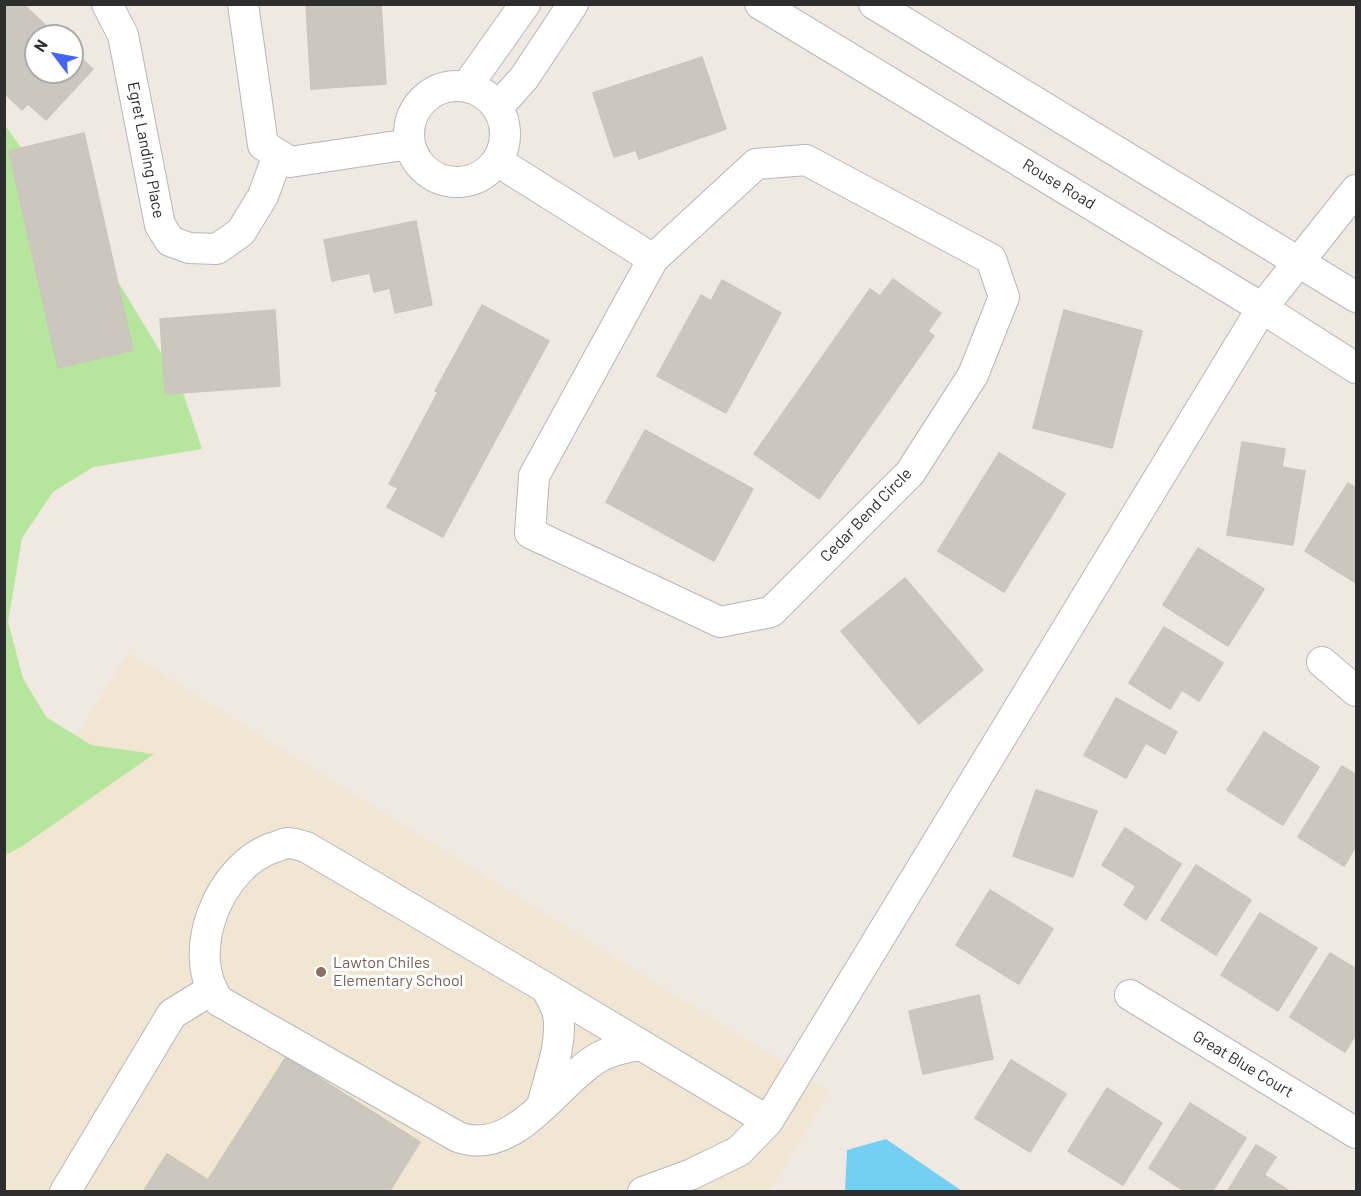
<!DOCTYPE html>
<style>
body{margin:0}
#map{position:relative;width:1361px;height:1196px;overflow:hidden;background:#efe9e1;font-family:Barlow,sans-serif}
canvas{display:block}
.frame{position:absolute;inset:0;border:6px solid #2e2e2e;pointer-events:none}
.north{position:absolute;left:24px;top:24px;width:60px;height:60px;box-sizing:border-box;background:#fff;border:2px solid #ababab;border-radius:50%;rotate:302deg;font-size:16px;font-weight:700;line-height:24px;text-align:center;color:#2e2e2e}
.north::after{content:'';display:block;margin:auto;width:21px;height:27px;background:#4264fb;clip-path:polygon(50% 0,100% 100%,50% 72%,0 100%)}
</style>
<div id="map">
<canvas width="1361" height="1196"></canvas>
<div class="frame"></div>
<div class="north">N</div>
</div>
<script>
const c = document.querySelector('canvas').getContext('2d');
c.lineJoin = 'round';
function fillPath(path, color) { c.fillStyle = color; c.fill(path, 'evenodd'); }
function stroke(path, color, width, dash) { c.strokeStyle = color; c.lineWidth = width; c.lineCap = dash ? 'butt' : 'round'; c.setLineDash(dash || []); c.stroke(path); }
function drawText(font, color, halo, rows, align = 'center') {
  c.font = font + ' Barlow,sans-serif'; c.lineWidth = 6; c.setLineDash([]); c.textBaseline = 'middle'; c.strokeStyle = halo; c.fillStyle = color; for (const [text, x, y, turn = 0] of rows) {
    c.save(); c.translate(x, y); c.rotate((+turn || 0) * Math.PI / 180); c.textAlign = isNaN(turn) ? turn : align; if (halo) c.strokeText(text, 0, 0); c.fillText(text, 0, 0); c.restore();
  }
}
fillPath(new Path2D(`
 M 128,653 L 829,1092 L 769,1191 L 5,1191 L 4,852 Z`), '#f0e6d1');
fillPath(new Path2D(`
 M 4,124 L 120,285 L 180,384 L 202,449 L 93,467 L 53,492 L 22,538 L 8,622 L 23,678 L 46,717 L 91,745 L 154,754 L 21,847 L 5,855 Z`), '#b6e59e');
fillPath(new Path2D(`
 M 886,1139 L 962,1191 L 845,1191 L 847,1150 Z`), '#75cff0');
const building = new Path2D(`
 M 4,4 L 23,4 L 57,36 L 36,36 L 36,72 L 72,72 L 72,50 L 93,69 L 46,120 L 28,104 L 22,110 L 4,93 Z
 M 306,4 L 381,4 L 386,84 L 311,89 Z
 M 702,57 L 726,129 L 639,159 L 636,150 L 614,157 L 593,93 Z
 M 84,133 L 133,350 L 58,368 L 9,151 Z
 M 416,221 L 432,305 L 395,313 L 390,288 L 374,292 L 370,273 L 332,281 L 324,240 Z
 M 893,279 L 941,313 L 928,331 L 934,336 L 819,499 L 754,454 L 870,289 L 880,296 Z
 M 722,280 L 781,313 L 726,413 L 657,376 L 701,295 L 711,301 Z
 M 482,305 L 549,341 L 443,537 L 387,507 L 398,488 L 389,484 L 438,392 L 435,391 Z
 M 275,310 L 280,386 L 165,394 L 160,319 Z
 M 1064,310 L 1142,331 L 1112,448 L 1033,428 Z
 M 645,430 L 753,489 L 714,561 L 606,502 Z
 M 1242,442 L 1285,449 L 1282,467 L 1305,471 L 1293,545 L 1227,535 Z
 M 999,453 L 1065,494 L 1004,592 L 938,551 Z
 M 1348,483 L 1356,488 L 1356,583 L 1305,551 Z
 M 1198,548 L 1264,589 L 1228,646 L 1163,605 Z
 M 905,578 L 983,670 L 919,724 L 841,631 Z
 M 1164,627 L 1223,663 L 1199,701 L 1182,690 L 1170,709 L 1129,683 Z
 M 1116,698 L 1177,732 L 1165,754 L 1146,743 L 1126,778 L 1084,755 Z
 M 1264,732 L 1319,767 L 1283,825 L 1227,790 Z
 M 1342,766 L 1356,775 L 1356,846 L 1344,866 L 1298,837 Z
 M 1036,790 L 1097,811 L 1073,877 L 1013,856 Z
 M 1125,828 L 1181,864 L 1146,920 L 1124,905 L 1136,886 L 1102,865 Z
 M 1196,865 L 1251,900 L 1216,955 L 1161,920 Z
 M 990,890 L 1053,929 L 1019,984 L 956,945 Z
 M 1260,913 L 1317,948 L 1278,1011 L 1221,975 Z
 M 1330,953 L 1356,969 L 1356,1034 L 1345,1052 L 1290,1017 Z
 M 979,995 L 993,1059 L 923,1074 L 909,1011 Z
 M 286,1057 L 420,1142 L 389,1192 L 143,1192 L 167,1154 L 208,1180 Z
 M 1011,1060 L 1066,1094 L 1030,1152 L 975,1118 Z
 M 1107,1088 L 1162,1123 L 1123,1185 L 1068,1151 Z
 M 1190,1103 L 1246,1138 L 1212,1192 L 1186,1192 L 1149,1168 Z
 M 1256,1145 L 1276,1157 L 1264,1175 L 1291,1192 L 1227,1192 Z`);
fillPath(building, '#cbc7bf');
stroke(building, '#cbc5ba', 1.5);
const minor = new Path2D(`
 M 107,4 L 123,35 L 160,225 L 170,241 L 189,248 L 217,249 L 241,232 L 263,196 L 278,155
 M 243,4 L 263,145 L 290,162 L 410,144
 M 760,4 L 1262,308 L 1356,368
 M 874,4 L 1356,297
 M 467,86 L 525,4
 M409 134a48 48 0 1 1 96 0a48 48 0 1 1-96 0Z
 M 498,107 L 524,78 L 573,4
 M 806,160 L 991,259 L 1004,297 L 973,375 L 910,473 L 771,612 L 720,622 L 530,533 L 534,476 L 653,259 L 756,164 Z
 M 497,161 L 653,259
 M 1322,662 L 1356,691
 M 1130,995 L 1356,1133
 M 641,1045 C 627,1047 614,1050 601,1056 C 557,1080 516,1158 458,1137 L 219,1001 C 183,953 220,864 275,847 C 279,846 284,843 288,843 C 294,843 301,846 306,847 L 546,988 L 768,1121
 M 542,1106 C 549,1077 563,1044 558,1014 C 556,1005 550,996 546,988
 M 65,1192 L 172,1014 L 211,990
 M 643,1192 L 692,1174 L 739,1151 L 768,1121 L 1262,308 L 1356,190`);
stroke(minor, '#b4b7c1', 32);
stroke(minor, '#fff', 30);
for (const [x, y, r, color] of [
 [321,972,6,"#8d6e63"]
]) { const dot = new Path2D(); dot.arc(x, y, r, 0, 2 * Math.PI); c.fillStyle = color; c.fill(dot); stroke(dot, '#fff', 2); }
drawText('16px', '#2e2e2e', '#fff', [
 ["Egret Landing Place",146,150,79],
 ["Rouse Road",1059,184,31],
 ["Cedar Bend Circle",866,515,-46],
 ["Great Blue Court",1243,1064,31]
]);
drawText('16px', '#785e54', '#fff', [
 ["Lawton Chiles",333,963],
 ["Elementary School",333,981]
], 'left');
</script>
